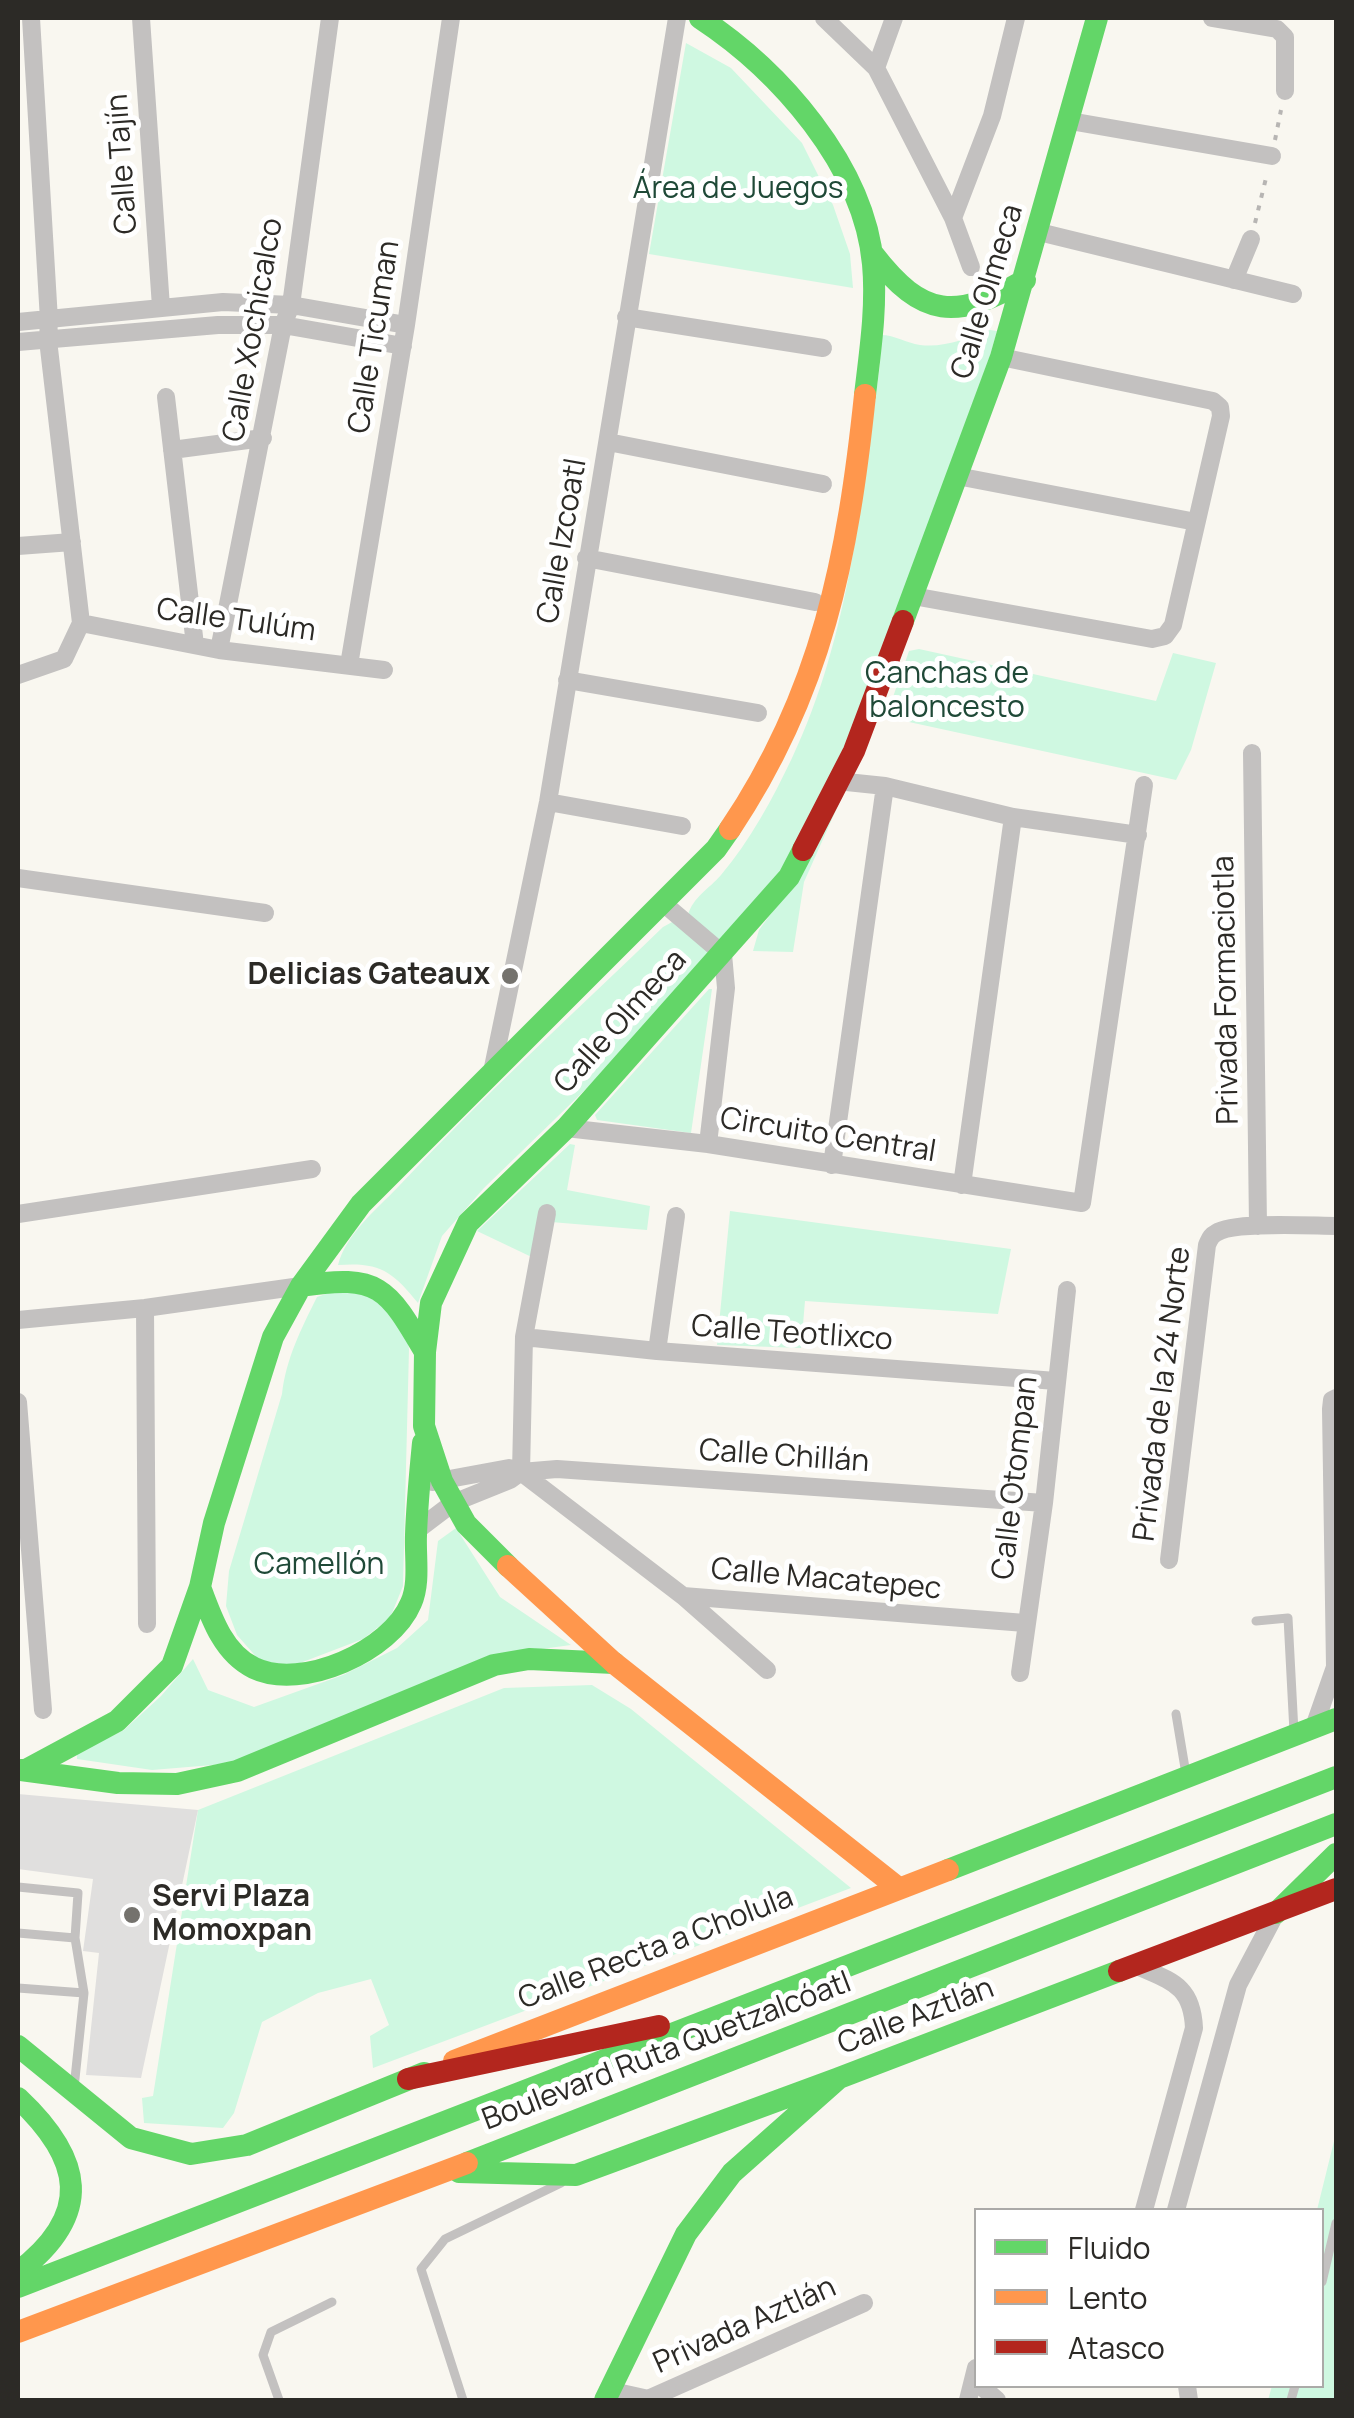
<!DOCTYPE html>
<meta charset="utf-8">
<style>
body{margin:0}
#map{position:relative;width:1354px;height:2418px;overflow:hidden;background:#f9f7f0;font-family:Manrope,sans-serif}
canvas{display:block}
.frame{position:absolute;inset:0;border:20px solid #2c2a26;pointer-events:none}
.legend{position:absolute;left:974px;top:2208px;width:350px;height:180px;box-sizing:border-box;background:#fff;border:2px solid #abaaa8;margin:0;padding:12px 18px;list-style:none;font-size:30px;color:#2c2a26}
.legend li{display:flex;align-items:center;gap:20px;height:50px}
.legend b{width:50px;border:2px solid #abaaa8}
</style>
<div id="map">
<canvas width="1354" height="2418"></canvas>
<div class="frame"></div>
<ul class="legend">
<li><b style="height:12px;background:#63d668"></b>Fluido</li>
<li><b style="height:12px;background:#ff974d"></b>Lento</li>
<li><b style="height:12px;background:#b3261e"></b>Atasco</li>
</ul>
</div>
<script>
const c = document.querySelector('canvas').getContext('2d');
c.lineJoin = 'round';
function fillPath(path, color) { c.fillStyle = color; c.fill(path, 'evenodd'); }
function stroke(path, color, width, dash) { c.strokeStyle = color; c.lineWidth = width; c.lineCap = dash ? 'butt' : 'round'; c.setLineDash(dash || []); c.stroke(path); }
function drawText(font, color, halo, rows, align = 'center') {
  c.font = font + ' Manrope,sans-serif'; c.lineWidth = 10; c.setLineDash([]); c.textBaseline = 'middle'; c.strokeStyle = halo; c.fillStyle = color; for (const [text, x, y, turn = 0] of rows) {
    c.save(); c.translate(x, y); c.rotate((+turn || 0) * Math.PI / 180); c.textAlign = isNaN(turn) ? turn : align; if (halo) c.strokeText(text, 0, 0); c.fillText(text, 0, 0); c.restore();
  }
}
fillPath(new Path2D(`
 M 686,43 L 731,68 L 802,143 L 833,205 L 850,254 L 853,288 L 649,254 Z
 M 990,330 L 997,331 L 990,356 L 843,757 L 778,885 L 723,944 L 688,915 C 693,897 709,889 721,875 C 750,841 773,798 792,758 C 850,636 862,496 880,364 L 881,335 C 895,335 906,343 920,345 C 945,348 967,338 990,330 Z
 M 919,649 L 1156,701 L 1173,653 L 1216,663 L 1191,750 L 1176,780 L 886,717 L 909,651 Z
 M 840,801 L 804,882 L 793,952 L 753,951 L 759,930 L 795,881 Z
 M 674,921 L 707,948 L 711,959 L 623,1053 L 484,1188 L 442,1236 L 418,1303 C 392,1271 380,1262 338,1265 C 346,1234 376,1210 398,1187 C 482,1097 574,1013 663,927 Z
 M 709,989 L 712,989 L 691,1133 L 597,1120 L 595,1115 Z
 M 570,1144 L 575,1145 L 567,1190 L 650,1206 L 647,1230 L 551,1222 L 540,1261 L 477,1231 Z
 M 730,1211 L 1011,1249 L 998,1314 L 805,1301 L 801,1348 L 717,1345 Z
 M 367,1290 L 405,1325 L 409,1349 L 403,1586 L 390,1618 L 363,1639 L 287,1668 L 259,1660 L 237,1635 L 226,1606 L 229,1571 L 282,1394 C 286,1359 301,1329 317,1297 L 334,1291 Z
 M 456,1528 L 500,1597 L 571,1645 L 497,1655 L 237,1763 L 152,1770 L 77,1759 L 77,1753 L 124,1730 L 161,1696 L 193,1659 L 208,1690 L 254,1707 L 343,1675 L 397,1648 L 428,1620 L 438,1541 Z
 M 592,1685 L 631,1709 L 851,1888 L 373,2068 L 370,2036 L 389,2025 L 371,1979 L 318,1993 L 262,2022 L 234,2113 L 223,2128 L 144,2123 L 142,2098 L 153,2096 L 198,1810 L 504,1688 Z
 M 1336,2133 L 1336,2400 L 1268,2400 L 1272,2386 L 1322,2386 L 1322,2210 L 1317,2210 Z`), '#cff8e1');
fillPath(new Path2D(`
 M 18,1794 L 198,1810 L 141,2078 L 86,2075 L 99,1953 L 83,1951 L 93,1879 L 18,1869 Z`), '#e0dfde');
stroke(new Path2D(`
 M 1275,140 L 1281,110
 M 1255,223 L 1267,174`), '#b7b5b3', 4, [5, 8]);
stroke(new Path2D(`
 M 1256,1621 L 1288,1618 L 1294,1732
 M 1176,1714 L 1186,1774
 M 18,1887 L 78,1893 L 75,1938 L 84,1993 L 74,2088
 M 18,1933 L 75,1938
 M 18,1988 L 84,1993
 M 1322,2282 L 1336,2223
 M 279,2400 L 263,2355 L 271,2332 L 332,2302
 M 463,2400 L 421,2269 L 445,2239 L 561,2183
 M 1291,2400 L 1295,2386`), '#c3c1c0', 9);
stroke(new Path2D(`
 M 141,18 L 161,307
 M 824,18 L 876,68 L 953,218 L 971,267
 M 1212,18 L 1277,29 L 1285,37 L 1285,91
 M 876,68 L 894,18
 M 1070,121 L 1272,156
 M 953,218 L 992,116 L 1016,18
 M 1039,232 L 1293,294
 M 1234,280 L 1251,239
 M 626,317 L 823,348
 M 18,322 L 223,302 L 291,305 L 406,325
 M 18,342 L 218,325 L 283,325 L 403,346
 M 166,397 L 195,645
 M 608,442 L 823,484
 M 172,450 L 263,438
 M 957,476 L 1196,522
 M 18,546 L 72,542
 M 586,558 L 815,602
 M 913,596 L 1152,639 L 1165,636 L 1173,625 L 1221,416 L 1220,407 L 1213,401 L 1001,357
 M 81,623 L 219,650 L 384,670
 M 219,650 L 283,325 L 291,305 L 330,18
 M 349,665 L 406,325 L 451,18
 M 18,675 L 64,659 L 81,623 L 48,340 L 49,320 L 31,18
 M 567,680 L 758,713
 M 1252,753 L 1258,1226
 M 837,781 L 885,786 L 1013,817 L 1138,835
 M 548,802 L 682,826
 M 18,878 L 265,913
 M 663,903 L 723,954 L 726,988 L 708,1144
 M 492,1072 L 548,802 L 677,18
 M 566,1128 L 708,1144 L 1082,1203 L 1144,785
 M 832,1165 L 885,786
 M 962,1185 L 1013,817
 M 18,1214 L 312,1169
 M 145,1308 L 147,1624
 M 18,1320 L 145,1308 L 301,1286
 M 524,1337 L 657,1351 L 1056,1381
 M 657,1351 L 676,1216
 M 18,1402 L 43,1710
 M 521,1472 L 683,1596 L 767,1670
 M 521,1472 L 524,1337 L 547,1213
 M 433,1482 L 509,1468 L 521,1472 L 557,1469 L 1044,1503
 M 416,1531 L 453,1503 L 510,1480 L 521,1472
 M 1169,1560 L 1207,1245 C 1210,1239 1210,1236 1216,1233 C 1234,1221 1312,1226 1336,1226
 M 683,1596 L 1025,1623
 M 1020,1673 L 1044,1503 L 1067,1290
 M 1314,1727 L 1335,1667 L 1331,1409 L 1332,1400 L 1336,1398
 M 1135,1965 C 1170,1981 1192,1984 1194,2028 L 1144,2210
 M 1176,2210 L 1238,1985 L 1276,1913
 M 981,2386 L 997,2400
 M 1187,2386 L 1189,2400
 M 608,2390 L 653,2400
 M 648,2399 L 864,2303
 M 968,2400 L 976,2368`), '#c3c1c0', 18);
stroke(new Path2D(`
 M 700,18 C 779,70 864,165 873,264 C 877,307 870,352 865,395
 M 873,254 C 923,319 956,320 1025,280
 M 903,621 L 1001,357 L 1097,18
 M 301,1286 C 379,1274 387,1287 425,1352
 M 508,1566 L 466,1524 L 442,1481 L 424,1426 L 425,1352 L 431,1303 L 468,1223 L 566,1128 L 789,877 L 803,850
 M 200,1587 C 211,1617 223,1653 254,1668 C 302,1691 391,1651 411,1603 C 420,1583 415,1557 416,1535 C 417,1504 420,1474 423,1443
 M 21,1770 L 118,1783 L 177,1784 L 237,1771 L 494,1665 L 529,1659 L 614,1663
 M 26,1770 L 117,1721 L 172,1666 L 200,1587 L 214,1523 L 273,1337 L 301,1286 L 361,1204 L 716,849 L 730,829
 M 948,1870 L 1336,1719
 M 1276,1913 L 1336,1854
 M 18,2046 L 131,2138 L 191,2154 L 247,2145 L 424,2073
 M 18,2098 C 83,2159 94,2214 18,2272
 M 467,2163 L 1336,1824
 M 459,2172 L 576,2175 L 839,2078
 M 18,2287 L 1336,1777
 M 605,2400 L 686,2234 L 732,2173 L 839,2078 L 1119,1971`), '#63d668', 22);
stroke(new Path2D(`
 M 730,829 C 822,692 848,557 865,395
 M 508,1566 L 614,1663 L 897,1887
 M 454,2061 L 948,1870
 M 18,2332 L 467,2163`), '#ff974d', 22);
stroke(new Path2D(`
 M 803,850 L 854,751 L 903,621
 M 1119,1971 L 1336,1889
 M 408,2079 L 659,2026`), '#b3261e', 22);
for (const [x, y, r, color] of [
 [510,976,10,"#74726d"],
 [132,1915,10,"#74726d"]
]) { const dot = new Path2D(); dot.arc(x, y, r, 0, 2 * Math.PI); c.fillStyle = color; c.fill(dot); stroke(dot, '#fff', 4); }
drawText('30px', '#2c2a26', '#fff', [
 ["Calle Tajín",123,164,-94],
 ["Calle Olmeca",988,292,-73],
 ["Calle Xochicalco",254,330,-80],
 ["Calle Ticuman",375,337,-81],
 ["Calle Izcoatl",563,541,-80],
 ["Calle Tulúm",236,621,8],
 ["Privada Formaciotla",1227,990,-91],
 ["Calle Olmeca",621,1022,-48],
 ["Circuito Central",828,1136,9],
 ["Calle Teotlixco",792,1334,4],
 ["Privada de la 24 Norte",1163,1394,-83],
 ["Calle Chillán",784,1457,4],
 ["Calle Otompan",1016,1478,-83],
 ["Calle Macatepec",826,1580,5],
 ["Calle Recta a Cholula",656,1949,-21],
 ["Calle Aztlán",916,2017,-21],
 ["Boulevard Ruta Quetzalcóatl",667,2052,-21],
 ["Privada Aztlán",745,2326,-24]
]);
drawText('30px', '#1f4937', '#fff', [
 ["Área de Juegos",738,190],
 ["Canchas de",947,675],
 ["baloncesto",947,709],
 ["Camellón",319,1566]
]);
drawText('bold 30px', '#2c2a26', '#fff', [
 ["Delicias Gateaux",490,976],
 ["Servi Plaza",152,1898,"left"],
 ["Momoxpan",152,1932,"left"]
], 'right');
</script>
